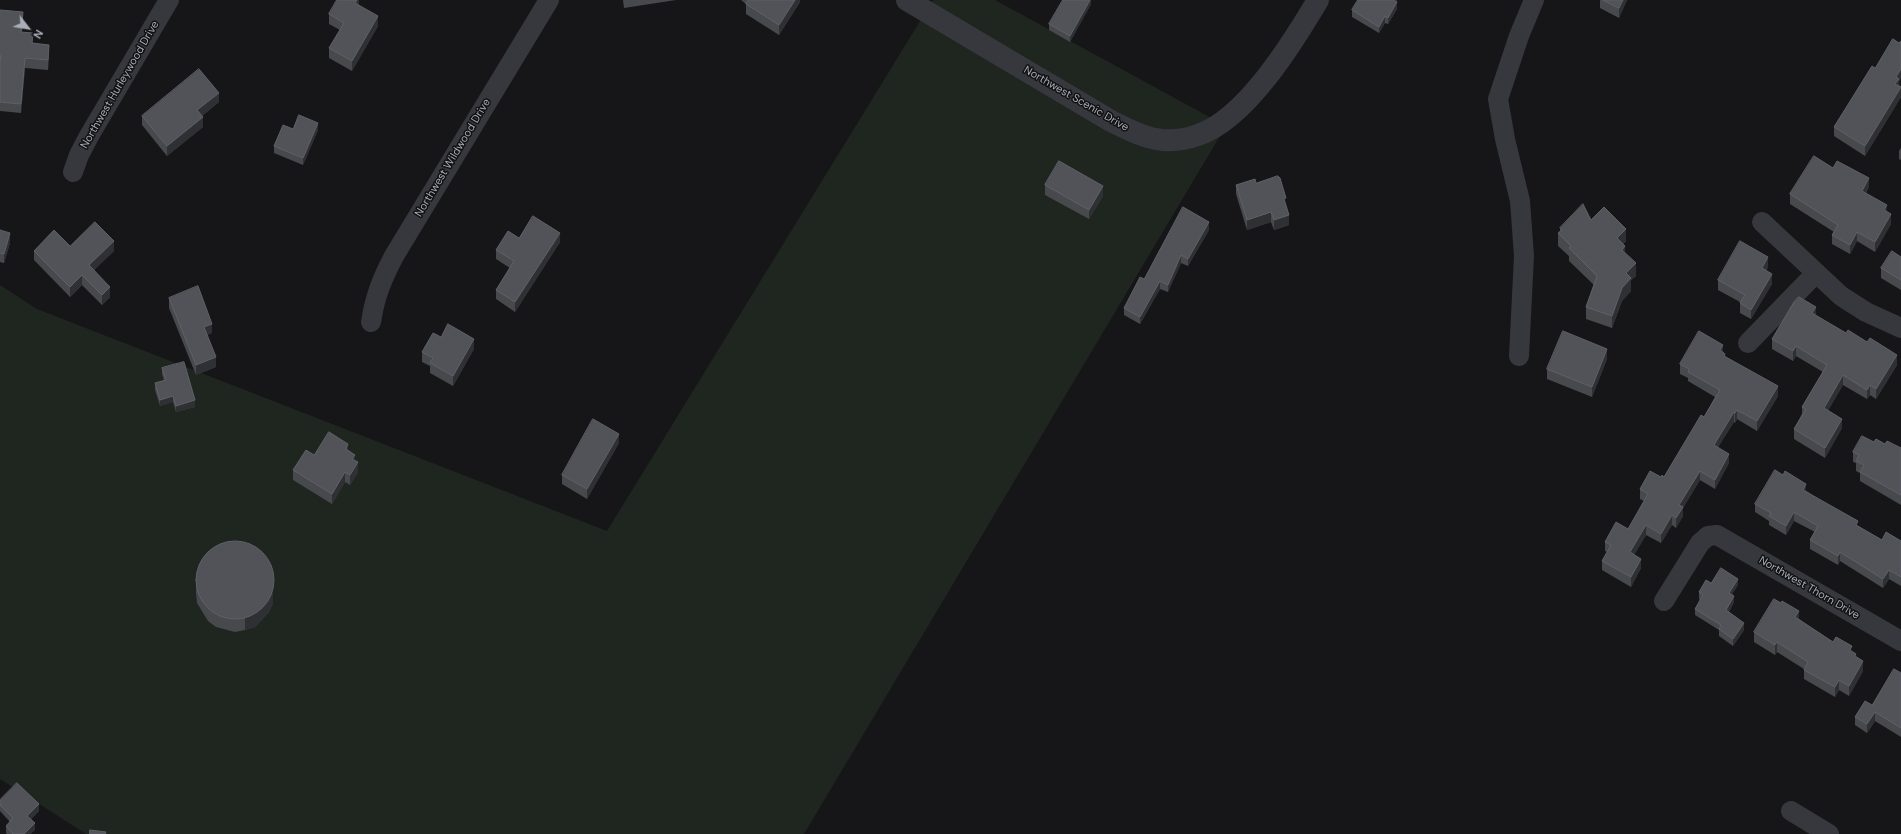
<!DOCTYPE html>
<style>
body{margin:0}
#map{position:relative;width:1901px;height:834px;overflow:hidden;background:#161618;font-family:"DM Sans",sans-serif}
canvas{display:block}
.north{position:absolute;left:8px;top:8px;width:40px;height:40px;-webkit-text-stroke:3px #111113;paint-order:stroke;rotate:121deg;font-size:11px;font-weight:700;line-height:16px;text-align:center;color:#a8adb8}
.north::after{content:'';display:block;margin:auto;width:14px;height:18px;background:#a8adb8;clip-path:polygon(50% 0,100% 100%,50% 72%,0 100%)}
</style>
<div id="map">
<canvas width="1901" height="834"></canvas>
<div class="north">N</div>
</div>
<script>
const c = document.querySelector('canvas').getContext('2d');
c.lineJoin = 'round';
function fillPath(path, color) { c.fillStyle = color; c.fill(path, 'evenodd'); }
function stroke(path, color, width, dash) { c.strokeStyle = color; c.lineWidth = width; c.lineCap = dash ? 'butt' : 'round'; c.setLineDash(dash || []); c.stroke(path); }
function drawText(font, color, halo, rows, align = 'center') {
  c.font = font + ' "DM Sans",sans-serif'; c.lineWidth = 3; c.setLineDash([]); c.textBaseline = 'middle'; c.strokeStyle = halo; c.fillStyle = color; for (const [text, x, y, turn = 0] of rows) {
    c.save(); c.translate(x, y); c.rotate((+turn || 0) * Math.PI / 180); c.textAlign = isNaN(turn) ? turn : align; if (halo) c.strokeText(text, 0, 0); c.fillText(text, 0, 0); c.restore();
  }
}
fillPath(new Path2D(`
 M 933,0 L 995,0 L 1226,126 L 804,834 L 86,834 L 0,779 L 0,285 L 37,309 L 607,531 Z`), '#1e261f');
stroke(new Path2D(`
 M 73,172 L 79,155 L 89,136 L 169,0
 M 1762,222 L 1841,296 L 1866,312 L 1901,328
 M 371,322 C 375,296 382,279 394,256 L 549,0
 M 1748,343 L 1816,273
 M 1519,356 L 1524,256 L 1520,201 L 1505,139 L 1498,99 L 1519,36 L 1534,0
 M 1664,601 L 1700,543 L 1708,536 L 1717,535 L 1901,641
 M 1791,811 L 1829,834`), '#37383d', 20);
stroke(new Path2D(`
 M 907,0 L 1111,121 C 1127,129 1144,138 1162,140 C 1174,141 1187,139 1198,135 C 1246,119 1293,42 1318,0`), '#37383d', 22);
fillPath(new Path2D(`
 M 359,0 L 359,5 L 378,26 L 352,71 L 329,58 L 329,48 L 340,30 L 329,24 L 329,14 Z
 M 623,0 L 676,0 L 624,8 Z
 M 741,0 L 800,0 L 800,2 L 779,35 L 746,14 L 746,4 Z
 M 1091,0 L 1091,4 L 1070,42 L 1049,30 L 1049,24 Z
 M 1397,0 L 1396,2 L 1397,9 L 1388,24 L 1385,23 L 1379,33 L 1352,17 L 1352,10 Z
 M 1600,0 L 1627,0 L 1619,18 L 1600,8 Z
 M 0,10 L 23,22 L 22,32 L 33,43 L 49,55 L 48,70 L 25,68 L 21,113 L 0,111 Z
 M 1875,68 L 1899,82 L 1901,97 L 1865,156 L 1834,136 L 1834,127 Z
 M 219,102 L 202,116 L 203,127 L 167,156 L 142,125 L 142,116 Z
 M 293,129 L 318,130 L 303,165 L 274,153 L 274,146 Z
 M 1901,148 L 1901,160 L 1899,159 L 1899,151 Z
 M 1833,168 L 1869,187 L 1866,193 L 1887,212 L 1891,224 L 1875,252 L 1857,241 L 1850,254 L 1832,244 L 1832,235 L 1834,232 L 1790,204 L 1790,194 Z
 M 1256,183 L 1286,205 L 1289,225 L 1274,230 L 1271,222 L 1247,230 L 1236,194 L 1236,185 Z
 M 1045,185 L 1103,196 L 1089,219 L 1045,195 Z
 M 1591,220 L 1626,241 L 1623,244 L 1625,253 L 1636,276 L 1631,280 L 1631,291 L 1622,301 L 1612,328 L 1586,319 L 1586,307 L 1594,285 L 1569,261 L 1569,256 L 1558,246 L 1558,233 L 1560,231 L 1560,228 Z
 M 0,230 L 10,243 L 4,263 L 0,262 Z
 M 1209,230 L 1188,266 L 1181,263 L 1168,292 L 1160,289 L 1140,324 L 1124,315 L 1124,308 L 1144,279 Z
 M 519,238 L 560,242 L 515,312 L 496,299 L 496,290 L 510,268 L 496,259 L 496,250 Z
 M 70,246 L 114,251 L 94,270 L 110,297 L 102,305 L 82,285 L 70,297 L 34,260 L 34,251 Z
 M 1901,257 L 1901,290 L 1881,278 L 1881,268 Z
 M 1768,267 L 1766,271 L 1772,284 L 1751,319 L 1740,313 L 1740,302 L 1718,290 L 1718,280 Z
 M 169,298 L 212,333 L 207,335 L 216,367 L 196,375 L 169,308 Z
 M 1816,316 L 1897,365 L 1876,399 L 1870,395 L 1867,399 L 1843,385 L 1828,410 L 1842,428 L 1825,458 L 1794,439 L 1794,429 L 1802,414 L 1802,407 L 1823,372 L 1796,356 L 1793,361 L 1772,349 L 1772,339 Z
 M 441,337 L 474,349 L 453,386 L 430,373 L 430,366 L 422,362 L 422,352 Z
 M 1723,352 L 1725,356 L 1778,396 L 1757,431 L 1737,419 L 1735,423 L 1734,422 L 1718,447 L 1729,463 L 1715,489 L 1700,480 L 1683,508 L 1683,516 L 1676,528 L 1672,525 L 1661,543 L 1646,535 L 1634,555 L 1641,568 L 1631,587 L 1602,570 L 1602,561 L 1607,552 L 1605,551 L 1605,542 L 1628,529 L 1644,501 L 1640,499 L 1640,489 L 1661,477 L 1664,477 L 1704,417 L 1715,397 L 1688,381 L 1688,378 L 1680,374 L 1680,364 Z
 M 1607,359 L 1592,397 L 1547,379 L 1547,369 Z
 M 162,368 L 195,407 L 176,412 L 173,402 L 160,406 L 155,390 L 155,383 L 164,381 L 162,374 Z
 M 1874,442 L 1901,448 L 1901,505 L 1860,481 L 1860,473 L 1856,471 L 1856,463 L 1853,462 L 1853,452 Z
 M 619,443 L 587,499 L 562,484 L 562,475 Z
 M 348,451 L 355,461 L 358,472 L 350,485 L 345,482 L 332,504 L 293,480 L 293,470 L 314,455 Z
 M 1783,475 L 1858,526 L 1882,540 L 1901,541 L 1901,586 L 1889,579 L 1883,588 L 1840,561 L 1838,565 L 1810,549 L 1810,540 L 1815,532 L 1794,521 L 1786,535 L 1769,525 L 1769,521 L 1755,512 L 1755,504 Z
 M 196,580 L 273,603 L 269,612 L 255,627 L 245,630 L 235,632 L 216,627 L 208,621 L 197,603 L 196,593 Z
 M 1711,583 L 1738,585 L 1732,594 L 1734,602 L 1729,612 L 1744,630 L 1733,646 L 1719,636 L 1719,630 L 1695,615 L 1695,609 L 1700,600 L 1699,599 L 1699,592 Z
 M 1799,619 L 1833,642 L 1852,652 L 1856,657 L 1863,671 L 1849,696 L 1839,690 L 1835,697 L 1804,679 L 1804,669 L 1777,652 L 1775,655 L 1754,642 L 1754,632 Z
 M 1901,673 L 1901,737 L 1875,721 L 1867,733 L 1855,725 L 1855,717 L 1872,705 Z
 M 0,800 L 39,811 L 31,819 L 35,830 L 30,834 L 7,834 L 6,833 L 6,826 L 10,822 L 0,811 Z`), '#47494d');
fillPath(new Path2D(`
 M 357,0 L 359,0 L 359,6 L 355,3 Z
 M 795,0 L 800,0 L 800,2 L 779,35 L 779,25 Z
 M 1090,0 L 1091,0 L 1091,4 L 1070,42 L 1070,36 Z
 M 1623,0 L 1627,0 L 1619,18 L 1619,8 Z
 M 1397,2 L 1397,9 L 1388,24 L 1388,18 Z
 M 23,12 L 23,22 L 21,42 L 21,32 Z
 M 378,16 L 378,26 L 352,71 L 352,61 Z
 M 1385,16 L 1385,23 L 1379,33 L 1379,27 Z
 M 49,45 L 49,55 L 48,70 L 48,60 Z
 M 25,58 L 25,68 L 21,113 L 21,104 Z
 M 1901,69 L 1901,78 L 1899,82 L 1899,88 L 1895,94 L 1896,77 Z
 M 1901,87 L 1901,97 L 1865,156 L 1865,146 Z
 M 219,93 L 219,102 L 197,120 L 197,110 Z
 M 203,117 L 203,127 L 167,156 L 167,146 Z
 M 318,123 L 318,130 L 303,165 L 303,158 Z
 M 1869,178 L 1869,187 L 1862,200 L 1862,191 Z
 M 1103,186 L 1103,196 L 1089,219 L 1089,210 Z
 M 1887,205 L 1887,214 L 1884,210 Z
 M 1271,212 L 1271,222 L 1247,230 L 1247,220 Z
 M 1891,214 L 1891,224 L 1875,252 L 1875,242 Z
 M 1289,215 L 1289,225 L 1274,230 L 1274,220 Z
 M 1209,222 L 1209,230 L 1188,266 L 1188,259 Z
 M 1626,229 L 1626,241 L 1617,251 L 1617,238 Z
 M 1857,232 L 1857,241 L 1850,254 L 1850,245 Z
 M 10,233 L 10,243 L 4,263 L 4,254 Z
 M 560,233 L 560,242 L 515,312 L 515,302 Z
 M 114,241 L 114,251 L 89,275 L 89,265 Z
 M 1625,246 L 1625,259 L 1622,250 Z
 M 1181,255 L 1181,263 L 1168,292 L 1168,285 Z
 M 1768,257 L 1768,267 L 1762,278 L 1762,268 Z
 M 1636,263 L 1636,276 L 1631,280 L 1631,291 L 1622,301 L 1612,328 L 1612,316 L 1626,273 Z
 M 1772,274 L 1772,284 L 1751,319 L 1751,310 Z
 M 82,275 L 82,285 L 70,297 L 70,287 Z
 M 1160,281 L 1160,289 L 1140,324 L 1140,317 Z
 M 110,287 L 110,297 L 102,305 L 102,295 Z
 M 1816,307 L 1816,317 L 1812,313 Z
 M 212,324 L 212,333 L 204,336 L 204,327 Z
 M 474,339 L 474,349 L 453,386 L 453,376 Z
 M 1723,345 L 1723,355 L 1720,350 Z
 M 1796,346 L 1796,356 L 1793,361 L 1793,351 Z
 M 1607,349 L 1607,359 L 1592,397 L 1592,387 Z
 M 1897,355 L 1897,365 L 1876,399 L 1876,389 Z
 M 216,357 L 216,367 L 196,375 L 196,365 Z
 M 1843,375 L 1843,385 L 1824,418 L 1824,408 Z
 M 1870,385 L 1870,395 L 1867,399 L 1867,390 Z
 M 1778,386 L 1778,396 L 1757,431 L 1757,421 Z
 M 173,396 L 173,402 L 160,406 L 160,400 Z
 M 195,400 L 195,407 L 176,412 L 176,406 Z
 M 1737,410 L 1737,419 L 1735,423 L 1735,413 Z
 M 1734,412 L 1734,422 L 1714,454 L 1714,445 Z
 M 1842,419 L 1842,428 L 1825,458 L 1825,448 Z
 M 619,434 L 619,443 L 587,499 L 587,489 Z
 M 348,444 L 348,454 L 346,449 Z
 M 1729,454 L 1729,463 L 1715,489 L 1715,480 Z
 M 355,455 L 355,465 L 352,459 Z
 M 358,462 L 358,472 L 350,485 L 350,475 Z
 M 1700,471 L 1700,480 L 1683,508 L 1683,516 L 1676,528 L 1676,518 L 1679,505 Z
 M 345,472 L 345,482 L 332,504 L 332,494 Z
 M 1806,484 L 1806,493 L 1803,490 Z
 M 1794,512 L 1794,521 L 1786,535 L 1786,526 Z
 M 1672,515 L 1672,525 L 1661,543 L 1661,534 Z
 M 1646,525 L 1646,535 L 1630,562 L 1630,552 Z
 M 1840,552 L 1840,561 L 1838,565 L 1838,556 Z
 M 1641,559 L 1641,568 L 1631,587 L 1631,577 Z
 M 1889,570 L 1889,579 L 1883,588 L 1883,579 Z
 M 1738,579 L 1738,585 L 1729,599 L 1729,593 Z
 M 273,590 L 273,603 L 269,612 L 255,627 L 245,630 L 245,618 Z
 M 1734,596 L 1734,602 L 1726,617 L 1726,610 Z
 M 1799,611 L 1799,620 L 1795,617 Z
 M 1744,623 L 1744,630 L 1733,646 L 1733,639 Z
 M 1777,642 L 1777,652 L 1775,655 L 1775,645 Z
 M 1863,661 L 1863,671 L 1849,696 L 1849,686 Z
 M 1839,680 L 1839,690 L 1835,697 L 1835,687 Z
 M 1875,712 L 1875,721 L 1867,733 L 1867,724 Z
 M 39,804 L 39,811 L 27,822 L 27,816 Z
 M 35,823 L 35,830 L 30,834 L 24,834 Z`), '#2f3033');
const building = new Path2D(`
 M 337,0 L 357,0 L 355,3 L 378,16 L 352,61 L 329,48 L 344,23 L 329,14 Z
 M 749,0 L 795,0 L 779,25 L 746,4 Z
 M 1063,0 L 1090,0 L 1070,36 L 1049,24 Z
 M 1358,0 L 1393,0 L 1397,2 L 1388,18 L 1385,16 L 1379,27 L 1352,10 Z
 M 1603,0 L 1623,0 L 1619,8 Z
 M 0,10 L 23,12 L 21,32 L 33,33 L 32,43 L 49,45 L 48,60 L 25,58 L 21,104 L 0,102 L 0,62 L 1,55 L 0,55 Z
 M 1893,39 L 1899,43 L 1901,41 L 1901,69 L 1896,77 L 1899,79 L 1895,84 L 1901,87 L 1865,146 L 1834,127 L 1872,66 L 1875,68 Z
 M 199,69 L 219,93 L 197,110 L 203,117 L 167,146 L 142,116 Z
 M 299,115 L 318,123 L 303,158 L 274,146 L 283,125 L 293,129 Z
 M 1814,156 L 1833,168 L 1837,161 L 1869,178 L 1862,191 L 1887,205 L 1884,210 L 1891,214 L 1875,242 L 1857,232 L 1850,245 L 1832,235 L 1838,225 L 1790,194 Z
 M 1059,161 L 1103,186 L 1089,210 L 1045,185 Z
 M 1278,176 L 1280,178 L 1286,198 L 1284,199 L 1289,215 L 1274,220 L 1271,212 L 1247,220 L 1236,185 L 1255,179 L 1256,183 Z
 M 1583,204 L 1591,220 L 1604,207 L 1626,229 L 1617,238 L 1625,246 L 1622,250 L 1636,263 L 1626,273 L 1631,278 L 1622,288 L 1612,316 L 1586,307 L 1597,276 L 1569,248 L 1571,246 L 1558,233 L 1562,230 L 1560,228 Z
 M 1183,207 L 1209,222 L 1188,259 L 1181,255 L 1168,285 L 1160,281 L 1140,317 L 1124,308 L 1140,277 L 1144,279 Z
 M 533,216 L 560,233 L 515,302 L 496,290 L 514,261 L 496,250 L 508,231 L 519,238 Z
 M 95,222 L 114,241 L 89,265 L 110,287 L 102,295 L 82,275 L 70,287 L 34,251 L 54,230 L 70,246 Z
 M 0,230 L 10,233 L 4,254 L 0,253 Z
 M 1740,241 L 1768,257 L 1762,268 L 1772,274 L 1751,310 L 1740,303 L 1745,295 L 1718,280 Z
 M 1892,251 L 1901,257 L 1901,280 L 1881,268 Z
 M 198,286 L 212,324 L 204,327 L 216,357 L 196,365 L 169,298 Z
 M 1799,297 L 1816,307 L 1812,313 L 1846,333 L 1848,330 L 1867,342 L 1870,338 L 1897,355 L 1876,389 L 1870,385 L 1867,390 L 1843,375 L 1824,408 L 1842,419 L 1825,448 L 1794,429 L 1806,409 L 1802,407 L 1827,365 L 1796,346 L 1793,351 L 1772,339 L 1794,302 Z
 M 448,324 L 474,339 L 453,376 L 430,363 L 433,358 L 422,352 L 433,333 L 441,337 Z
 M 1563,331 L 1607,349 L 1592,387 L 1547,369 Z
 M 1699,331 L 1723,345 L 1720,350 L 1725,354 L 1724,356 L 1778,386 L 1757,421 L 1737,410 L 1735,413 L 1734,412 L 1714,445 L 1729,454 L 1715,480 L 1700,471 L 1679,505 L 1683,507 L 1676,518 L 1672,515 L 1661,534 L 1646,525 L 1630,552 L 1641,559 L 1631,577 L 1602,561 L 1611,545 L 1605,542 L 1616,522 L 1628,529 L 1648,494 L 1640,489 L 1650,471 L 1661,477 L 1662,475 L 1664,477 L 1701,415 L 1704,417 L 1720,390 L 1688,372 L 1689,369 L 1680,364 Z
 M 184,362 L 195,400 L 176,406 L 173,396 L 160,400 L 155,383 L 166,380 L 162,368 Z
 M 593,419 L 619,434 L 587,489 L 562,475 Z
 M 329,432 L 348,444 L 346,449 L 355,455 L 352,459 L 358,462 L 350,475 L 345,472 L 332,494 L 293,470 L 306,450 L 314,455 Z
 M 1862,436 L 1874,442 L 1876,439 L 1885,444 L 1887,441 L 1901,448 L 1901,495 L 1860,472 L 1864,465 L 1856,461 L 1859,455 L 1853,452 Z
 M 1775,470 L 1783,475 L 1785,471 L 1806,484 L 1803,490 L 1858,521 L 1856,525 L 1882,540 L 1886,532 L 1901,541 L 1901,577 L 1889,570 L 1883,579 L 1840,552 L 1838,556 L 1810,540 L 1818,526 L 1794,512 L 1786,526 L 1769,516 L 1771,513 L 1755,504 Z
 M196 580a39 39 0 1 1 78 0a39 39 0 1 1-78 0Z
 M 1721,568 L 1738,579 L 1729,593 L 1734,596 L 1726,610 L 1744,623 L 1733,639 L 1719,629 L 1721,625 L 1695,609 L 1703,595 L 1699,592 L 1706,580 L 1711,583 Z
 M 1774,599 L 1781,603 L 1782,601 L 1799,611 L 1795,617 L 1833,642 L 1836,637 L 1852,646 L 1850,650 L 1856,654 L 1855,656 L 1863,661 L 1849,686 L 1839,680 L 1835,687 L 1804,670 L 1808,662 L 1777,642 L 1775,645 L 1754,632 Z
 M 1894,669 L 1901,673 L 1901,728 L 1875,712 L 1867,724 L 1855,717 L 1865,701 L 1872,705 Z
 M 17,783 L 39,804 L 27,816 L 35,823 L 24,834 L 13,834 L 6,826 L 13,818 L 0,805 L 0,800 Z
 M 90,830 L 106,832 L 105,834 L 90,834 Z`);
fillPath(building, '#525359');
stroke(building, '#5f6168', 1);
drawText('11px', '#a8adb8', '#111113', [
 ["Northwest Hurleywood Drive",120,85,-60],
 ["Northwest Scenic Drive",1076,99,30],
 ["Northwest Wildwood Drive",453,158,-59],
 ["Northwest Thorn Drive",1809,588,30]
]);
</script>
